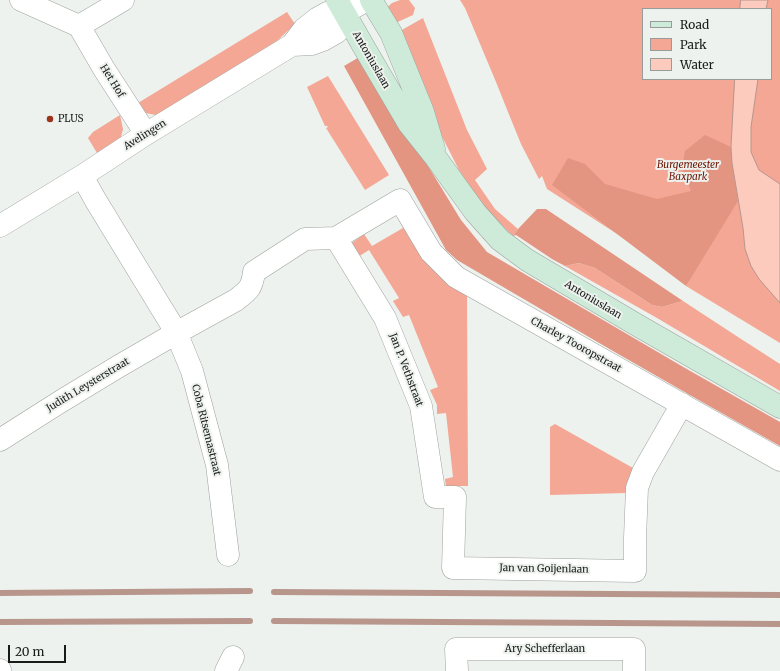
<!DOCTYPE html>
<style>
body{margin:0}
#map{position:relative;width:780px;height:671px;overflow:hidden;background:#edf2ee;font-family:Merriweather,serif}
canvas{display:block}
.legend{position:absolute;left:642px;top:8px;width:130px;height:72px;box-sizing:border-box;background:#edf2ee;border:1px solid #989c99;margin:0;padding:5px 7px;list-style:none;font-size:12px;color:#191b19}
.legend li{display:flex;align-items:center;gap:8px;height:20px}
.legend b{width:20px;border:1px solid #989c99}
.scale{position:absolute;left:8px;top:645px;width:58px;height:18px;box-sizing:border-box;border:2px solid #191b19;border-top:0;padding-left:5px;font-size:12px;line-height:14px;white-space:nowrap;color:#191b19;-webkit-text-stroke:3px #edf2ee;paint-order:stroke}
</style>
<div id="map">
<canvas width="780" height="671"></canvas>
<ul class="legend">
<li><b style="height:5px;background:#cdebd8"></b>Road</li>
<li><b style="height:11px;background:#f4a794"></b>Park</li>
<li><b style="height:11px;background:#fccbbe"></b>Water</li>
</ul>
<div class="scale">20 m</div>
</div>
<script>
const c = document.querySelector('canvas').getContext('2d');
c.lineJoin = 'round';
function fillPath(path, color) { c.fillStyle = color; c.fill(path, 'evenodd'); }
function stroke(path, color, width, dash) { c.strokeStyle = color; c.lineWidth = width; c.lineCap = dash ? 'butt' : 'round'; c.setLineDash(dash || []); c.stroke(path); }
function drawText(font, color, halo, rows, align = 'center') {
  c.font = font + ' Merriweather,serif'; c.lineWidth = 4; c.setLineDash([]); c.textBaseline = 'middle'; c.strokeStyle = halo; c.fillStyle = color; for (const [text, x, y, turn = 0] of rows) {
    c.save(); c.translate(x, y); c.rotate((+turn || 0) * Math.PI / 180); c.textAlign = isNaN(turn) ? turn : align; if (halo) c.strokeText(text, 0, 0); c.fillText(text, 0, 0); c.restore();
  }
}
fillPath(new Path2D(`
 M 400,0 L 409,0 L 415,8 L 413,15 L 391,25 L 383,11 L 392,3 Z
 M 460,0 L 780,0 L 780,343 L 686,286 L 689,280 L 547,189 L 542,176 L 539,179 L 521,144 L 508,112 L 496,82 L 465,8 ZM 643,9 L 771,9 L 771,79 L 643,79 Z
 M 287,12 L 295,24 L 277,41 L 156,115 L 145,113 L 133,106 Z
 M 423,18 L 467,130 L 487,169 L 475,180 L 495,209 L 518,229 L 513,236 L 483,207 L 459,170 L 432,117 L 400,31 Z
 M 328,76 L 389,175 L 365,190 L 326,128 L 328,127 L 327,126 L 325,126 L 307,87 Z
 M 120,115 L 123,129 L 121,137 L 97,153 L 88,138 L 93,132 Z
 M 398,213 L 467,292 L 468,486 L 446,486 L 445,479 L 453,477 L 446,413 L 437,414 L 437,405 L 430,390 L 438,387 L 409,315 L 403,317 L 393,301 L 399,298 L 369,250 L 358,257 L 349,245 L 364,234 L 372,246 L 403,228 L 396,215 Z
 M 579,263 L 595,268 L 652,305 L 662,307 L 683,301 L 738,337 L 780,364 L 780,391 L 657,318 L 565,266 Z
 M 555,424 L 633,468 L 626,493 L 550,495 L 550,427 Z`), '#f4a794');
fillPath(new Path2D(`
 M 361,56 L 461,220 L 487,252 L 685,368 L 780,422 L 780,446 C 671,385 564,323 457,260 L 446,250 L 344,66 Z
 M 705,135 L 731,147 L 732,163 L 738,201 L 686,286 L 552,185 L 568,158 L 585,164 L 605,184 L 657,199 L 691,191 L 682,168 L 685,151 Z
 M 537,209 L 546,209 L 683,301 L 662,307 L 652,305 L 595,268 L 579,263 L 565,266 L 552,259 L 516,235 L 513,236 L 518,229 Z`), '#e39582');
const water = new Path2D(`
 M 741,0 L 768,0 L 766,9 L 740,9 Z
 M 735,79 L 758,79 L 751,127 L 751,152 L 759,170 L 780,184 L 780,303 L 759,279 L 751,266 L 745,249 L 743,228 L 732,163 L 731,147 Z`);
fillPath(water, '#fccbbe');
stroke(water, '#b8968c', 1);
stroke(new Path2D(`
 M 274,592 L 780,595
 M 0,593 L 250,591
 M 274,621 L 780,624
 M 0,622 L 250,621`), '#b8968c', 6);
const street = new Path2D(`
 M 21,0 L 79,26 L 104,69 L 146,134
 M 79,26 L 123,0
 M 292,45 L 312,44 L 323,40 L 337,32 L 344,13
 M 82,176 L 96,201 L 176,332 L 192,371 L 217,465 L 228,555
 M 0,226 L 82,176 L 146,134 L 292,45 L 304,29 L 318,18 L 327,13 L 344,13 L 367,0
 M 336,238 L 385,318 L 421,406 L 435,497 L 455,497 L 453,568 L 635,571 L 635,538 L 637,488 L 643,472 L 682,404
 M 0,440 C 77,390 156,343 236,300 C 249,290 252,288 254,272 L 305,239 L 336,238 L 400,200 L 431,252 L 456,277 L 780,460
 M 0,670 L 0,671
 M 226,671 L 233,657
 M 457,671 L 456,649 L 634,649 L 634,671`);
const secondary = new Path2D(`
 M 337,0 L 365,49 L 409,124 L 436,158 L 475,212 L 500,240 L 527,260 L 637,325 L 780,407
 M 371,0 L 391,33 L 423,112 L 434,149`);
stroke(street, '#9da29e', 23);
stroke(secondary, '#9da29e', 23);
stroke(street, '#fff', 22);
stroke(secondary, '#cdebd8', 22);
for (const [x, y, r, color] of [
 [50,119,4,"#9c341c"]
]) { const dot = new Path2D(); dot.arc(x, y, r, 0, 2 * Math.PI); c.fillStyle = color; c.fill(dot); stroke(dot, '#edf2ee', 1.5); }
drawText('10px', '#191b19', '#edf2ee', [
 ["Antoniuslaan",371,60,60],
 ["Het Hof",112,81,58],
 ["Avelingen",145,135,-32],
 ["Antoniuslaan",593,300,31],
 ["Charley Tooropstraat",576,345,29],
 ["Jan P. Vethstraat",406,370,69],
 ["Judith Leysterstraat",88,385,-31],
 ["Coba Ritsemastraat",206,430,76],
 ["Jan van Goijenlaan",544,569,1],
 ["Ary Schefferlaan",545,649]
]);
drawText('10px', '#191b19', '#edf2ee', [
 ["PLUS",58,119]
], 'left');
drawText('italic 10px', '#6d1200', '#edf2ee', [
 ["Burgemeester",688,165],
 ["Baxpark",688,177]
]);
</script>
